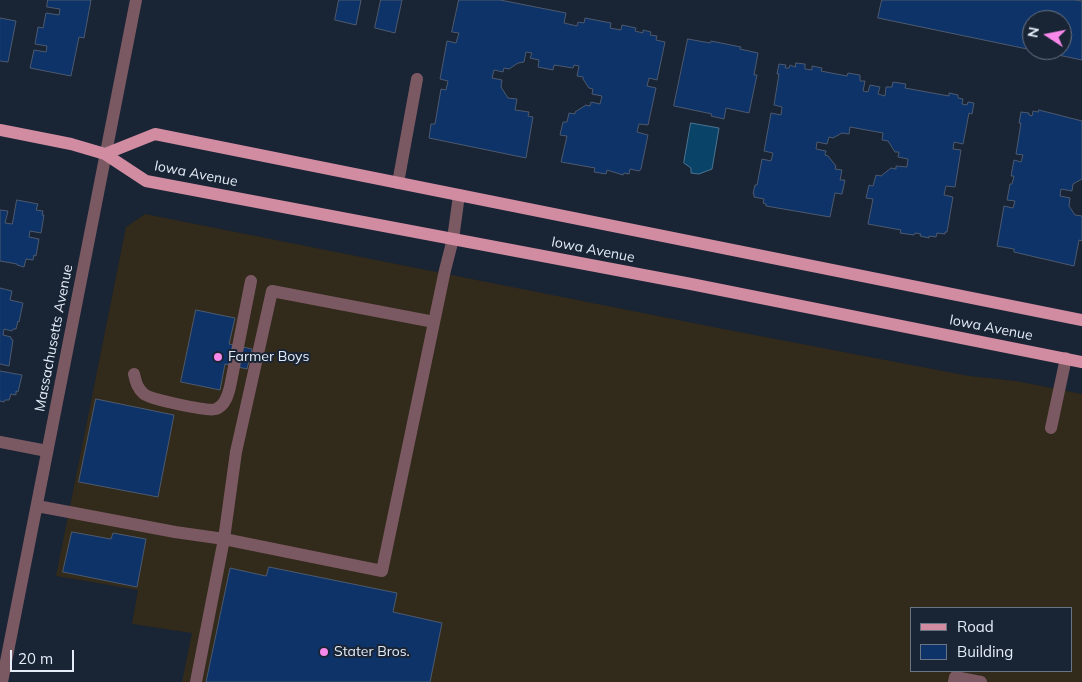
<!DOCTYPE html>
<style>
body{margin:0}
#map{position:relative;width:1082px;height:682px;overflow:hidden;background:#192435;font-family:Mulish,sans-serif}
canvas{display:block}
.legend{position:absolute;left:910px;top:607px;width:162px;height:65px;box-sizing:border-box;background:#192435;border:1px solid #6a7483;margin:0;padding:6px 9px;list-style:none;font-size:15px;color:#e4ecf7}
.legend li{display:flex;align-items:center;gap:10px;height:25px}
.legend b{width:25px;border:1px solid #6a7483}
.north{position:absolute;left:1022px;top:10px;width:50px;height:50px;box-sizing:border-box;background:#192435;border:1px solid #6a7483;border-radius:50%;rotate:281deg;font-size:14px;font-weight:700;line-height:20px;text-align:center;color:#e4ecf7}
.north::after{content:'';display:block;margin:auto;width:18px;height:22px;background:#f888ea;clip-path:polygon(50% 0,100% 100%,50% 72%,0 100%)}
.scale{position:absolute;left:10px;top:650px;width:64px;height:22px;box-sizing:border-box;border:2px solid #e4ecf7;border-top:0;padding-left:6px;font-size:15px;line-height:18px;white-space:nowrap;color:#e4ecf7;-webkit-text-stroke:4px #192435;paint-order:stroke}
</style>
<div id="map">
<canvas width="1082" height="682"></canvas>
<ul class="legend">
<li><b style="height:6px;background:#d28ca1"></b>Road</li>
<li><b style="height:14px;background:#0d3369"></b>Building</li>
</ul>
<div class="north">N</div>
<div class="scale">20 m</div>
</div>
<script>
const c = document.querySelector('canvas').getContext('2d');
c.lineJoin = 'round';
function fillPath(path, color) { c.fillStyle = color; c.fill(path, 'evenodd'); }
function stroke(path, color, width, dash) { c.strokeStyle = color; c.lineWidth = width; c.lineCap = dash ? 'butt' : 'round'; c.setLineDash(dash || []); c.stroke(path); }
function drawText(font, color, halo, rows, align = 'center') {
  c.font = font + ' Mulish,sans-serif'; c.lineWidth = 4; c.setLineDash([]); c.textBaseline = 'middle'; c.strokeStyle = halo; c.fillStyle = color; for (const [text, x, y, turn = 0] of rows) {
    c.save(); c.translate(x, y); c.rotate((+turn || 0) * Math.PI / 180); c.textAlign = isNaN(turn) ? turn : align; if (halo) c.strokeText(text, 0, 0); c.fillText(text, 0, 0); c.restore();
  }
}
fillPath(new Path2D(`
 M 145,214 L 713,327 L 969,376 L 1016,381 L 1082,394 L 1082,682 L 182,682 L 192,633 L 132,624 L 138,590 L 56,576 L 126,227 ZM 911,608 L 1071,608 L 1071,671 L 911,671 Z`), '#322a1a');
const water = new Path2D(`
 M 691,123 L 719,128 L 712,169 L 699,174 L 691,173 L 691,168 L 684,163 Z`);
fillPath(water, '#0a4368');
stroke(water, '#4b7693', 1);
const building = new Path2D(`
 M 48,0 L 91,0 L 84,38 L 79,37 L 71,76 L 30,68 L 34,50 L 46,52 L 47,46 L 35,44 L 38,27 L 43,28 L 46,13 L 59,15 L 60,9 L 47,7 Z
 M 339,0 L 361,0 L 356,25 L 335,20 Z
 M 381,0 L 402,0 L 395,33 L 375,28 Z
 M 459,0 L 500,0 L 566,13 L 564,23 L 577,26 L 578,22 L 584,23 L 585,18 L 611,23 L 610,28 L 621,30 L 622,25 L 636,28 L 635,31 L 643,33 L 643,30 L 651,32 L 650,35 L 657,36 L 656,40 L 665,42 L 657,80 L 649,78 L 647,86 L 656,88 L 648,125 L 639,124 L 637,132 L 648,135 L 641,169 L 639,171 L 630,169 L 629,174 L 624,173 L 623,175 L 607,170 L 606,174 L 594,172 L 595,168 L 561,162 L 567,136 L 560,135 L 563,122 L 567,122 L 569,113 L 575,114 L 575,112 L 586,105 L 590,106 L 591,102 L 600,104 L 602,96 L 592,94 L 593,89 L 589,88 L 583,79 L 583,77 L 577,76 L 579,66 L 574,65 L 573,68 L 554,65 L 553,70 L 538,67 L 539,60 L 530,58 L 532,53 L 526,52 L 524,62 L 518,63 L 509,69 L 504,68 L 503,72 L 494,70 L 492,78 L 502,80 L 501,87 L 508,98 L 517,99 L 515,110 L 529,112 L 528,116 L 533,117 L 526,158 L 429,138 L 431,124 L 435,124 L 441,89 L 446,90 L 448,81 L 440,79 L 447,41 L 456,43 L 459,33 L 452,32 Z
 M 882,0 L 1075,0 L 1082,1 L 1082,60 L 1034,50 L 1062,50 L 1062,20 L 1032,20 L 1032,50 L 878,18 Z
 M 0,18 L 16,21 L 8,62 L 0,61 Z
 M 688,39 L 710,43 L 711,41 L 741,47 L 740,49 L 758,53 L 754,75 L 757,75 L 749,113 L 726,108 L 724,119 L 711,116 L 712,114 L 674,106 Z
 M 796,63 L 805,64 L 805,69 L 812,70 L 812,66 L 822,68 L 821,71 L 847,76 L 848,73 L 860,75 L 860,81 L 865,81 L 863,91 L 868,92 L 870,85 L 880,87 L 878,94 L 885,96 L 886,87 L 892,87 L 893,82 L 906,84 L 905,88 L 949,96 L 949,93 L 958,95 L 958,98 L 963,99 L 962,104 L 967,105 L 968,102 L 974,103 L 972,114 L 969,113 L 963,144 L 954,142 L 953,149 L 961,150 L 955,187 L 946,186 L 944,195 L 953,197 L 947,232 L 945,232 L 945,234 L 937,233 L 936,237 L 929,236 L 929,238 L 920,236 L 921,234 L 915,233 L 914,235 L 900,233 L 901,230 L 868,224 L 873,199 L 866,198 L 869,185 L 873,186 L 876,175 L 881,176 L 891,168 L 896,169 L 896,166 L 907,167 L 908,159 L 898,157 L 899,152 L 895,152 L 888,141 L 882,140 L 883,133 L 850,127 L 849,134 L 842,133 L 833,138 L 829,137 L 827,144 L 817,142 L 816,149 L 826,151 L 825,155 L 828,156 L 836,166 L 835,169 L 842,170 L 840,180 L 845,180 L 842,194 L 835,193 L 830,217 L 766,206 L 766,204 L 763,203 L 764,199 L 754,197 L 754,194 L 753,194 L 755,185 L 757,185 L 762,159 L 771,161 L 773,153 L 764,151 L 771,113 L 781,115 L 782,107 L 774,105 L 779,74 L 777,74 L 779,64 L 786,65 L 785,68 L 789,68 L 790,65 L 795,67 Z
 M 1039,110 L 1082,121 L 1082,179 L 1073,184 L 1072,191 L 1061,189 L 1060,196 L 1070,198 L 1069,206 L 1075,215 L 1082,216 L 1082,241 L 1079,240 L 1074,266 L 1014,252 L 1014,249 L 997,246 L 1004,206 L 1013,208 L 1015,201 L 1007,200 L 1010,184 L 1012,184 L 1014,176 L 1011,176 L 1014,160 L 1021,162 L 1023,155 L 1016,154 L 1021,123 L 1019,123 L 1021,112 L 1029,113 L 1029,115 L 1032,116 L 1033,111 L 1038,112 Z
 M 17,200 L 38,204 L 36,210 L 43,211 L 42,215 L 44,215 L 41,233 L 30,231 L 29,237 L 39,239 L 36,256 L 34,255 L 33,260 L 26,259 L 24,267 L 17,265 L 17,264 L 0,261 L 0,210 L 8,211 L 5,223 L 12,224 Z
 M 0,288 L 12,291 L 10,300 L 23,303 L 19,322 L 18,321 L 16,329 L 13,329 L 12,331 L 4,329 L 3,335 L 11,337 L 11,339 L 13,340 L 9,366 L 0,364 Z
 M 196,310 L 235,318 L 229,344 L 252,349 L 247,369 L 225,364 L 220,390 L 181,382 Z
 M 0,371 L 22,375 L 18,392 L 16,391 L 16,395 L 11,394 L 9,400 L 5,400 L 4,402 L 0,401 Z
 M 96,399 L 174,415 L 158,497 L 79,482 Z
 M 72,532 L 111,539 L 113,533 L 146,539 L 137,587 L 63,572 Z
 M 269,567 L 397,593 L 393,612 L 442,623 L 430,682 L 206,682 L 230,568 L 266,576 Z`);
fillPath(building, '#0d3369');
stroke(building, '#4d5a6e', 1);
stroke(new Path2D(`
 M 398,183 L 417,79
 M 134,374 C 136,382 137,388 144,394 C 150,399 208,412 216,409 C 225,406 228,395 230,387 L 251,281
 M 1051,428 L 1066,358
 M 0,442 L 47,451
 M 37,506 L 175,532 L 224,539 L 382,571 L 445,270 L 453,239 L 459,195
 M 2,682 L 136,0
 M 196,682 L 224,539 L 236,452 L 272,291 L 434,322
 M 954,682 L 955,677 L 981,682`), '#7b5962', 12);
stroke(new Path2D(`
 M 0,130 L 71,144 L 105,154 L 146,181 L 691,284 L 1082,362
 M 105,154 L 155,134 L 1082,320`), '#d28ca1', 12);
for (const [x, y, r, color] of [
 [218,357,5,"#f888ea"],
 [324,652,5,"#f888ea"]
]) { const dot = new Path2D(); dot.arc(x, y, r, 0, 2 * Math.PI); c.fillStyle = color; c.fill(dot); stroke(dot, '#192435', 2); }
drawText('14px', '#e4ecf7', '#192435', [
 ["Iowa Avenue",196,174,11],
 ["Iowa Avenue",593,250,11],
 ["Iowa Avenue",991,328,11],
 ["Massachusetts Avenue",54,338,-79]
]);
drawText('14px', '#e4ecf7', '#192435', [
 ["Farmer Boys",228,357],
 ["Stater Bros.",334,652]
], 'left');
</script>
